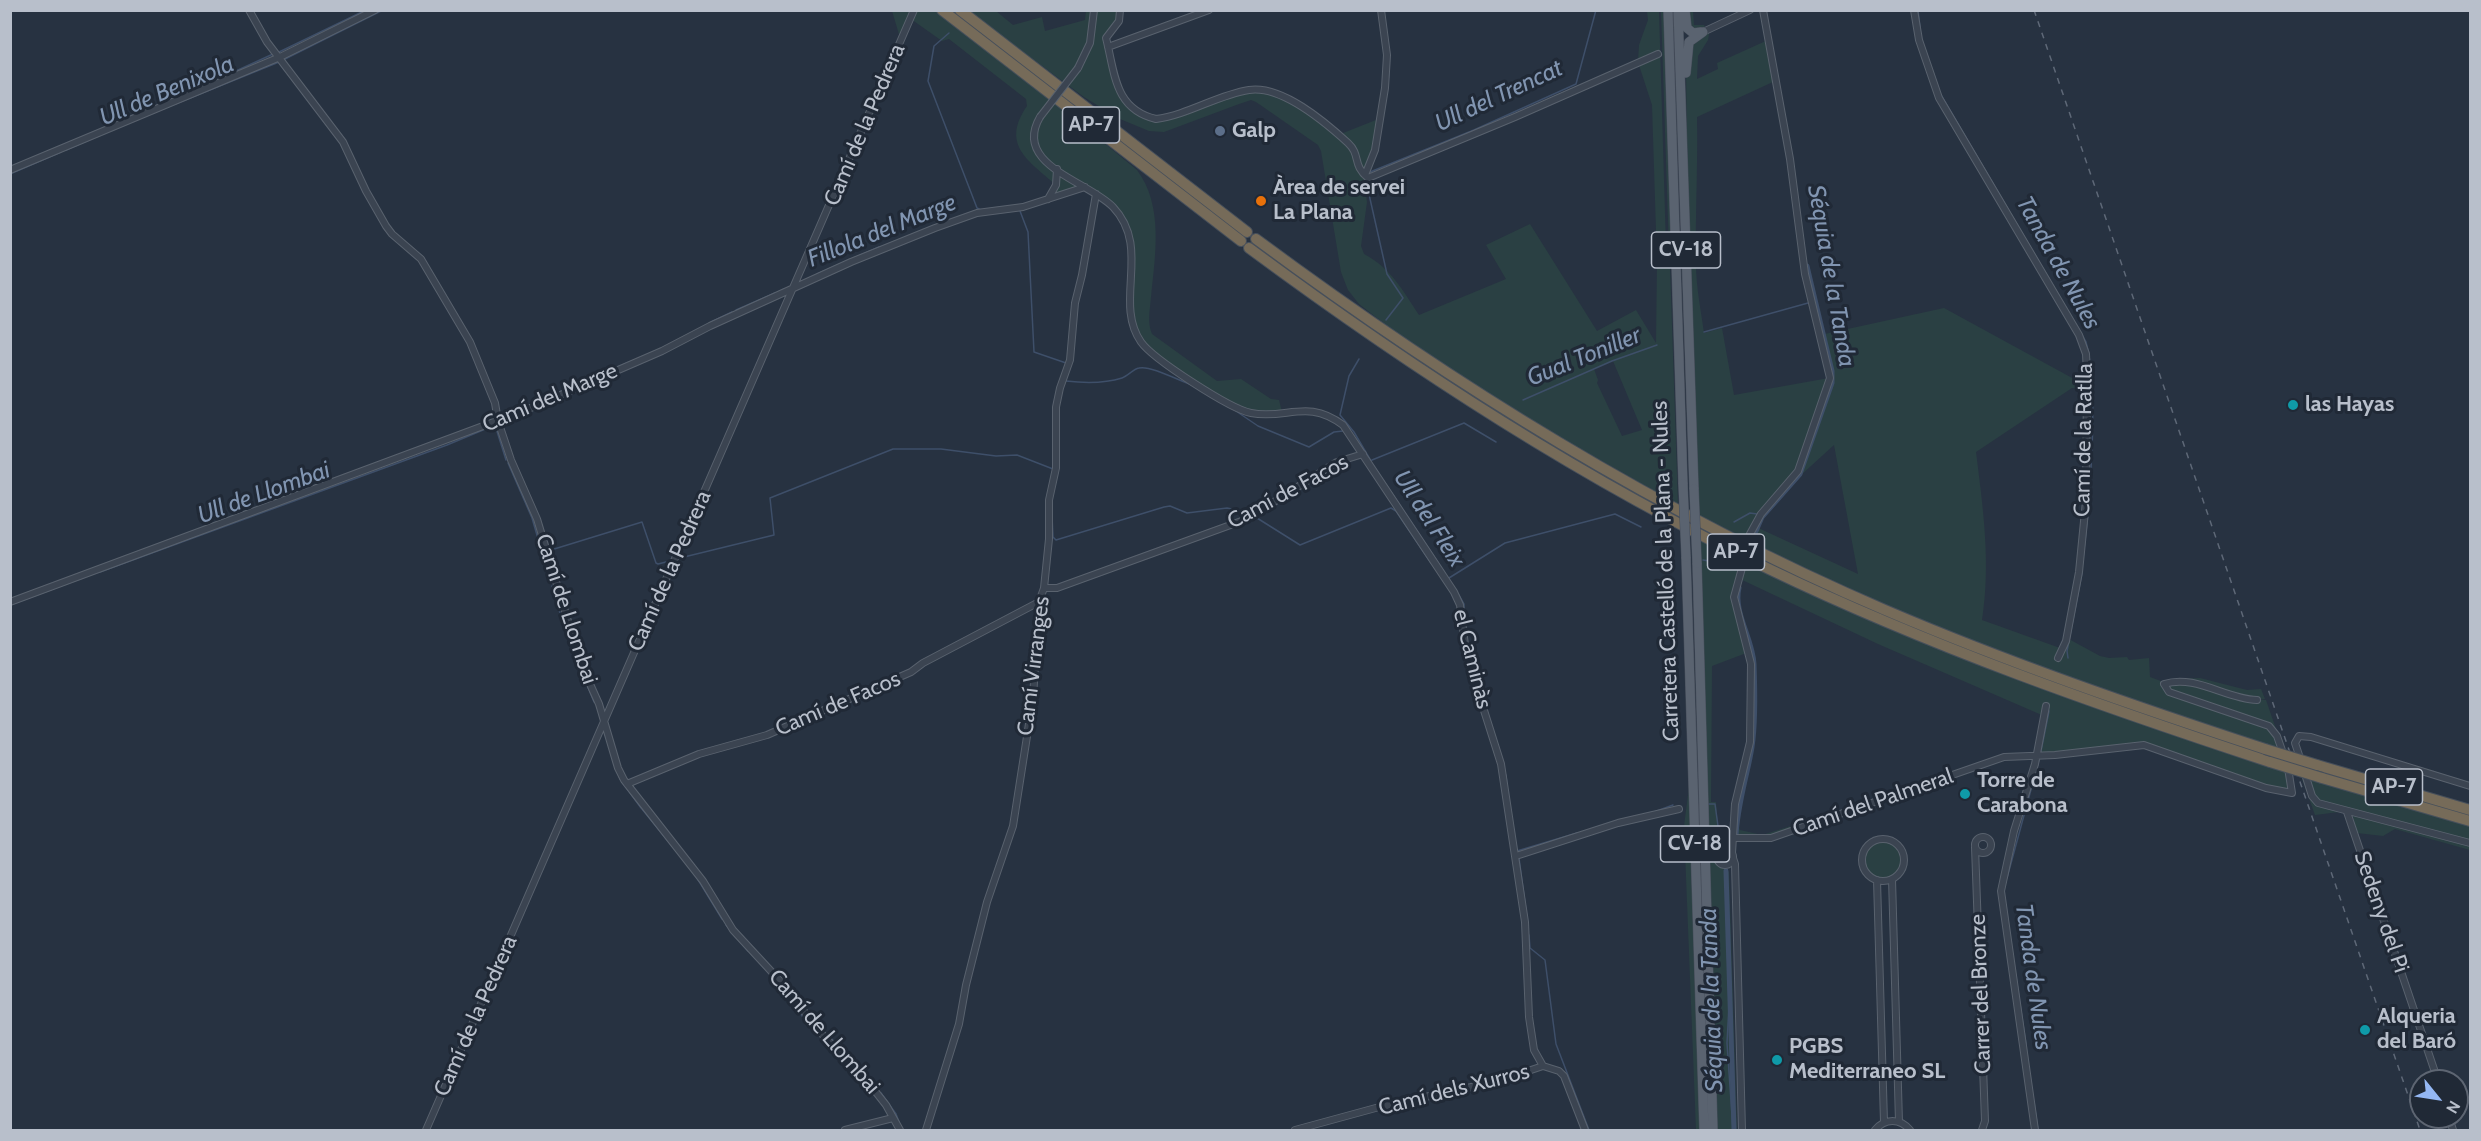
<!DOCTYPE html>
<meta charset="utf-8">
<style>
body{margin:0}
#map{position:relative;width:2481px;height:1141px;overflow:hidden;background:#273241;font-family:Cabin,sans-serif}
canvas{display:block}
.frame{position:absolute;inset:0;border:12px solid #b8bfcb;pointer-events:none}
.north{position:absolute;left:2409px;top:1069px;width:60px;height:60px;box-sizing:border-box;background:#202936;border:2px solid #5d6572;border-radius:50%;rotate:120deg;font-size:16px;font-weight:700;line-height:24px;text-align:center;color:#b8bfcb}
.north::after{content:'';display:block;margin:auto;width:21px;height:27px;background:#94b7f4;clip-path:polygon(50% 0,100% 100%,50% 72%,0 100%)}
</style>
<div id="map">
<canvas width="2481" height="1141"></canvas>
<div class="frame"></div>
<div class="north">N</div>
</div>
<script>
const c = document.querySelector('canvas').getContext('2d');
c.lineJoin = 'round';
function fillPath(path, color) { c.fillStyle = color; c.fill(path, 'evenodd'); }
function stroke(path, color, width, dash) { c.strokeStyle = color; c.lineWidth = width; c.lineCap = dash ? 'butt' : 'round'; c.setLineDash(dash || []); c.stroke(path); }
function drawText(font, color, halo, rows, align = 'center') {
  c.font = font + ' Cabin,sans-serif'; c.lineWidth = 6; c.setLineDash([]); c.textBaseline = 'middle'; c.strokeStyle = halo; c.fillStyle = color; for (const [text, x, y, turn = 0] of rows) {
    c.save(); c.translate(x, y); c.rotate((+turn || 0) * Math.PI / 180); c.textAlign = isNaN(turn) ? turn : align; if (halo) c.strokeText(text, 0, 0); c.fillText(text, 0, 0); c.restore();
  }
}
fillPath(new Path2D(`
 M 892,11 L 936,11 L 1002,59 L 1137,170 C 1164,206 1155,256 1151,297 C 1150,310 1147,322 1152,334 L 1217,381 L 1241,379 L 1271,399 L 1279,400 L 1282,412 L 1270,414 L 1243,410 L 1183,375 L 1141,343 L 1132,319 L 1134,263 L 1120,215 L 1085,187 L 1049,199 L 1056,185 C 1029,161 1000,145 1027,106 L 1026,99 L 949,39 L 942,41 L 911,19 L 901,41 Z
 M 968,11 L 996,11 L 1013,25 L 1042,17 L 1045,31 L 1085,20 L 1086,11 L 1120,11 L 1120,15 L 1106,38 L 1120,97 L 1156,120 L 1251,90 L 1287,97 L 1338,135 L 1381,118 L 1364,181 L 1367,202 L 1361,246 L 1364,254 C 1391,268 1403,291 1419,315 L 1506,279 L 1486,245 L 1530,224 L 1597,331 L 1636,310 L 1656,343 L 1657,262 L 1652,105 L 1638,62 L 1639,45 L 1648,20 L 1647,11 L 1659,11 L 1666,248 L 1670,266 L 1678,504 C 1568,442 1458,382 1359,304 L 1348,290 L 1341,272 L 1321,151 L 1318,145 L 1256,102 L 1251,100 L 1239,104 L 1164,132 L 1149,131 L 1120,119 L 1084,97 ZM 1613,361 L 1642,430 L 1622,436 L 1597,383 L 1598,380 L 1594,369 Z
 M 1661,11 L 1666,11 L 1672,266 L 1669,251 Z
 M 1686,11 L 1693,11 L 1694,25 L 1704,25 L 1707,30 L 1710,29 L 1708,40 L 1698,56 L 1697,79 L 1718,69 L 1717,63 L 1768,40 L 1775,81 L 1697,117 C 1698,166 1695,215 1696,264 C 1696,287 1701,310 1704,333 L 1722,328 L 1734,395 L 1829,378 L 1820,335 L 1944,308 L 2085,385 L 2087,389 L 2072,388 L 1976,452 C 1983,508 1991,563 1982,620 L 2060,648 L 2067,638 L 2100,656 L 2109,658 L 2127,657 L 2129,660 L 2149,658 L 2150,677 L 2166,683 L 2179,679 L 2200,678 L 2247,690 L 2261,689 L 2265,699 L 2257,699 L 2266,700 L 2284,752 C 2173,715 2062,678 1954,635 C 1867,600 1782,559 1698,518 L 1688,224 L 1686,67 L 1693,32 ZM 1834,445 L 1858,574 L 1754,526 L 1795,477 L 1800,476 Z
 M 1681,527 L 1701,1130 L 1696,1130 L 1684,826 L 1689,787 Z
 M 1699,536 L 1809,590 L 2289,771 L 2291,793 L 2266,787 L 2144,745 L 2037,755 L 2044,716 L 1878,644 L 1738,578 L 1733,596 L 1749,652 L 1712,666 L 1711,802 L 1716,802 L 1718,825 L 1733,832 L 1733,822 L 1738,825 L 1740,830 L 1762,835 L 1881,798 L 1776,836 L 1730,841 L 1716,854 L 1718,863 L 1729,872 L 1737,1130 L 1716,1130 Z
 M 2301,776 L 2470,825 L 2470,850 L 2395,829 L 2383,836 L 2357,833 L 2353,816 L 2339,812 L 2315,815 Z
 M1864 860a19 19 0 1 1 38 0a19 19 0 1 1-38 0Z`), '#2a4043');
stroke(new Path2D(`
 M 1918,10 L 1920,27
 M 949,33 L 934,46 L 928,81 L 977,208 L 981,210
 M 277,53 L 366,10
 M 285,59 L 383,10
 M 1388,82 L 1389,72
 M 201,87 L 273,54
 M 1941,95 L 2086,342 C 2097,382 2092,458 2089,500
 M 153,113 L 279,62
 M 66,150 L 112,130
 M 1370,172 L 1474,130 L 1576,84 L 1596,10
 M 1369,173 L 1377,152
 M 10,174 L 61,152
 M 1366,181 L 1387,274 L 1403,298 L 1386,320
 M 1020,211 L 1028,232 L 1034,352 L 1066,363
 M 817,274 L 879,247
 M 778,292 L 784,289
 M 736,310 L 775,293
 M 711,322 L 732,312
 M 1704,332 L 1808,303
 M 1359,359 L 1349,376 L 1340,415 L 1354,432 L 1371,461
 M 586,380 L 632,361
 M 1066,381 C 1083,383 1106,383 1122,378 C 1128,376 1133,369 1139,368 C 1150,365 1180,381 1192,385
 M 549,397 L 583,381
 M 1523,400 L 1612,361 L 1657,345
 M 1230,407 L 1258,426 L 1309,447 L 1334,432 L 1343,431
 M 502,415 L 511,412
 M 1372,460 L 1464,423 L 1496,442
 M 508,463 L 532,518 L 550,580
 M 1373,465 L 1445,573
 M 1052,516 L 1053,537 L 1056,540 L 1164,507 L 1170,506 L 1187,513 L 1227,508 L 1251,513
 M 1257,518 L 1300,545 L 1391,508 L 1396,511 L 1431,563
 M 1734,522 L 1750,513 L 1757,514
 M 551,550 L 642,522 L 656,563 L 658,564 L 670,561
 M 680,558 L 774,535 L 770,498 L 893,449 L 941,449 L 996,456 L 1017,455 L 1053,469
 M 1703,560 L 1709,561 L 1716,559
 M 2082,568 L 2088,514
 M 100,572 L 447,445 L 495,425 L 506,460
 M 1449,578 L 1505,543 L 1615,514 L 1641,527
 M 552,586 L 566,633
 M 1459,595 L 1464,604 L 1464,616
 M 10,605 L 85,577
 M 567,636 L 594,702
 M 2068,658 L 2067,651 L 2082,573
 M 605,734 L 620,779 L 641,808
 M 2041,751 L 2049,711
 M 1506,775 L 1507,785
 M 1709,804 L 1715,804 L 1718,826 L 1730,832
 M 642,809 L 672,846
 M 1654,812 L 1673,805
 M 1517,851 L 1577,833
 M 1519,858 L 1528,925
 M 1725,868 L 1729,1006 L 1727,1043 L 1733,1130
 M 697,878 L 722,919
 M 2007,878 L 2039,760
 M 726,925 L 748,951
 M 1529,935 L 1530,948 L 1545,960 L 1556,1044 L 1589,1130
 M 772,976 L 815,1033
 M 2016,977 L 2026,1044
 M 830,1037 L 872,1083
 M 881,1093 L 896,1114 L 899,1122
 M 2034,1102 L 2038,1130`), '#3e4f69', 1.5);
stroke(new Path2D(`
 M 1756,531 L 1762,517 L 1800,474 L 1832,383 L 1832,371 L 1807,266
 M 1736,837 C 1737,806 1747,777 1752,747 C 1756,720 1755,690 1754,664 C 1753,639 1733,612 1739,588
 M 1726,871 L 1734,1129`), '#3e4f69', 5);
const minor = new Path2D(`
 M 249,10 L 267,42 L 343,142 L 366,191 L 386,226 L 392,234 L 421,259 L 470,342 L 495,403 L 498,421 L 511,460 L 537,519 L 581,664 L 599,704 L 618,768 L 624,780 L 703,881 L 733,930 L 782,983 L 820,1032 L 871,1086 L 886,1105 L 900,1130
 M 1120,10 L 1119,21 L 1106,38 C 1115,73 1114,109 1156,119 C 1188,115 1217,95 1249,90 C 1282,85 1325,122 1348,143 C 1361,155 1352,165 1368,178 L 1515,117 L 1658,54
 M 1914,10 L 1919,40 L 1939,98 L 2079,335 L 2086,354 L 2087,374 L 2086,501 L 2079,572 L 2066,641 L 2058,658
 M 1703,32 L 1750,10
 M 1108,47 L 1209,10
 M 1078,68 L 1090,43 L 1094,10
 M 1040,117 C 1012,165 1088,181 1113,207 C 1152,248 1113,302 1141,342 C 1153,359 1230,409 1251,413 C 1287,420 1307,398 1343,425 L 1454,592 L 1460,605 L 1465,645 L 1469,663 L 1501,764 L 1525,922 L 1529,1017 L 1534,1050 L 1543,1066 L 1559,1071 L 1564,1076 L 1585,1130
 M 10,170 L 280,57 L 375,10
 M 1365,175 L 1375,150 L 1385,88 L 1387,55 L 1381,10
 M 1048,199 L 1056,185 L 1057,169
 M 1750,534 L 1761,514 L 1798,471 L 1830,378 L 1805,274 L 1790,159 L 1763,10
 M 1044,588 L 1057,588 L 1247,519 L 1337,462 L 1363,454
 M 10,602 L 526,410 L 662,351 L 710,326 L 851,262 L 935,228 L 977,213 L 1023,207 L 1085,187
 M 2257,700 C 2225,699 2196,674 2164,684 L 2169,692 L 2269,726 L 2277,736 L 2284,756
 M 2301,761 L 2295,743 L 2299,736 L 2311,737 L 2470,786
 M 2304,771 L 2312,796 L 2318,803 L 2470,843
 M 627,784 L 699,754 L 767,735 L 911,672 L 923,663 L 1039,602
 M 2347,812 L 2438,1081
 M1975 845a8 8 0 1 1 16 0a8 8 0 1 1-16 0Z
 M 1735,838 L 1771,838 L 2004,757 L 2055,755 L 2144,745 L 2266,788 L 2292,793 L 2288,768
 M1862 860a21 21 0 1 1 42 0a21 21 0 1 1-42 0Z
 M 1975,847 L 1985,1121 L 1982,1130
 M1717 857a8 8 0 1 1 16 0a8 8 0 1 1-16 0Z
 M 1732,853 L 1735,804 L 1750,742 L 1751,664 L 1734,597 L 1742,568
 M 1516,856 L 1618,823 L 1679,809
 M 1733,858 L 1735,864 L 1742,1130
 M 1892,879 L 1899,1122
 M 1877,880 L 1884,1122
 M 2449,1117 L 2453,1130
 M 426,1130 L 914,10
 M 845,1130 L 893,1118
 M 926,1130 L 959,1024 L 966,985 L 987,902 L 1013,826 L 1033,698 L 1039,602 L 1044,588 L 1049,539 L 1049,500 L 1056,468 L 1056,407 L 1060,388 L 1070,360 L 1075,303 L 1082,275 L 1096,194
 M 1295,1130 L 1383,1106 L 1495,1082 L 1543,1066
 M 1875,1130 C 1885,1118 1900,1118 1910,1130
 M 2035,1130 L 2001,891 L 2014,831 L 2035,764 L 2046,706`);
const primary = new Path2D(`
 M 1668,10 L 1683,484
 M 1678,10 L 1694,489
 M 1685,10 L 1687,28 L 1693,33 L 1701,32
 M 1686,73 L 1689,42 L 1703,32
 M 1686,557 L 1704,1130
 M 1697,563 L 1713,1130`);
const motorway = new Path2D(`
 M 942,10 L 1241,241
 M 960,10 L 1247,232
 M 1256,239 C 1453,385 1659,513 1885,610 C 2009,663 2137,707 2265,749
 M 1249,248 C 1414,370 1585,481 1769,569 C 1931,647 2100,706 2270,762
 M 2317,765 L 2470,810
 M 2322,778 L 2470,821`);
stroke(minor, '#59626e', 8);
stroke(primary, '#454d5a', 10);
stroke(motorway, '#464f5b', 12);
stroke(minor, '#3b4451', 6);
stroke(primary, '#5a6370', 9);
stroke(motorway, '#766b59', 10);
stroke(new Path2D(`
 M 2034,10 L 2420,1130`), '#5e6877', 1.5, [6, 6]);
const minorBridge = new Path2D(`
 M 1040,117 L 1078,68`);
const primaryBridge = new Path2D(`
 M 1683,484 L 1686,557
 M 1694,489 L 1697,563`);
const motorwayBridge = new Path2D(`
 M 2265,749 L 2317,765
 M 2270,762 L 2322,778`);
stroke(minorBridge, '#59626e', 8, []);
stroke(primaryBridge, '#454d5a', 10, []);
stroke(motorwayBridge, '#464f5b', 12, []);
stroke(minorBridge, '#3b4451', 6);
stroke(primaryBridge, '#5a6370', 9);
stroke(motorwayBridge, '#766b59', 10);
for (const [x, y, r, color] of [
 [1220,131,6,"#5c6f8a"],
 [1261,201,6,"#e8710a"],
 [2293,405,6,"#0f9aa8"],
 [1965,794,6,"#0f9aa8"],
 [2365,1030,6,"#0f9aa8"],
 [1777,1060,6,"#0f9aa8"]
]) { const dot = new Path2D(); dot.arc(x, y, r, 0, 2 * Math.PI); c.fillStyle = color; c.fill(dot); stroke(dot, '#202936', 2); }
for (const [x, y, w] of [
 [1091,125,57],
 [1686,250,69],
 [1736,552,57],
 [2394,787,57],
 [1695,844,69]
]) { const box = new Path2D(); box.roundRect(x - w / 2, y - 18, w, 36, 4.5); c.fillStyle = '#202936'; c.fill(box); stroke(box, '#b8bfcb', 1.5); }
drawText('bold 21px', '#b8bfcb', null, [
 ["AP-7",1091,125],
 ["CV-18",1686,250],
 ["AP-7",1736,552],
 ["AP-7",2394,787],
 ["CV-18",1695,844]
]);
drawText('22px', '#b8bfcb', '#202936', [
 ["Camí de la Pedrera",865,125,-67],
 ["Camí del Marge",550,398,-23],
 ["Camí de la Ratlla",2084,440,-89],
 ["Camí de Facos",1288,492,-28],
 ["Camí de la Pedrera",670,571,-66],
 ["Carretera Castelló de la Plana - Nules",1666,571,-92],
 ["Camí de Llombai",566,609,72],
 ["el Caminàs",1472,659,76],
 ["Camí Virranges",1034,666,-83],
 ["Camí de Facos",838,704,-23],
 ["Camí del Palmeral",1873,803,-19],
 ["Sedeny del Pi",2381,912,71],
 ["Carrer del Bronze",1981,994,-92],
 ["Camí de la Pedrera",476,1016,-66],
 ["Camí de Llombai",824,1032,49],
 ["Camí dels Xurros",1454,1090,-14]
]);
drawText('bold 22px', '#b8bfcb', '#202936', [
 ["Galp",1232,131],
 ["Àrea de servei",1273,188],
 ["La Plana",1273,213],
 ["las Hayas",2305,405],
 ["Torre de",1977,781],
 ["Carabona",1977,806],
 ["Alqueria",2377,1017],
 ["del Baró",2377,1042],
 ["PGBS",1789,1047],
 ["Mediterraneo SL",1789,1072]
], 'left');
drawText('italic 24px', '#8195b1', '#202936', [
 ["Ull de Benixola",167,91,-23],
 ["Ull del Trencat",1499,96,-25],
 ["Fillola del Marge",882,231,-22],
 ["Tanda de Nules",2058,263,61],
 ["Séquia de la Tanda",1831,276,80],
 ["Gual Toniller",1584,357,-22],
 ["Ull de Llombai",264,493,-20],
 ["Ull del Fleix",1429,519,57],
 ["Tanda de Nules",2033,977,82],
 ["Séquia de la Tanda",1712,1000,-92]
]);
</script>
